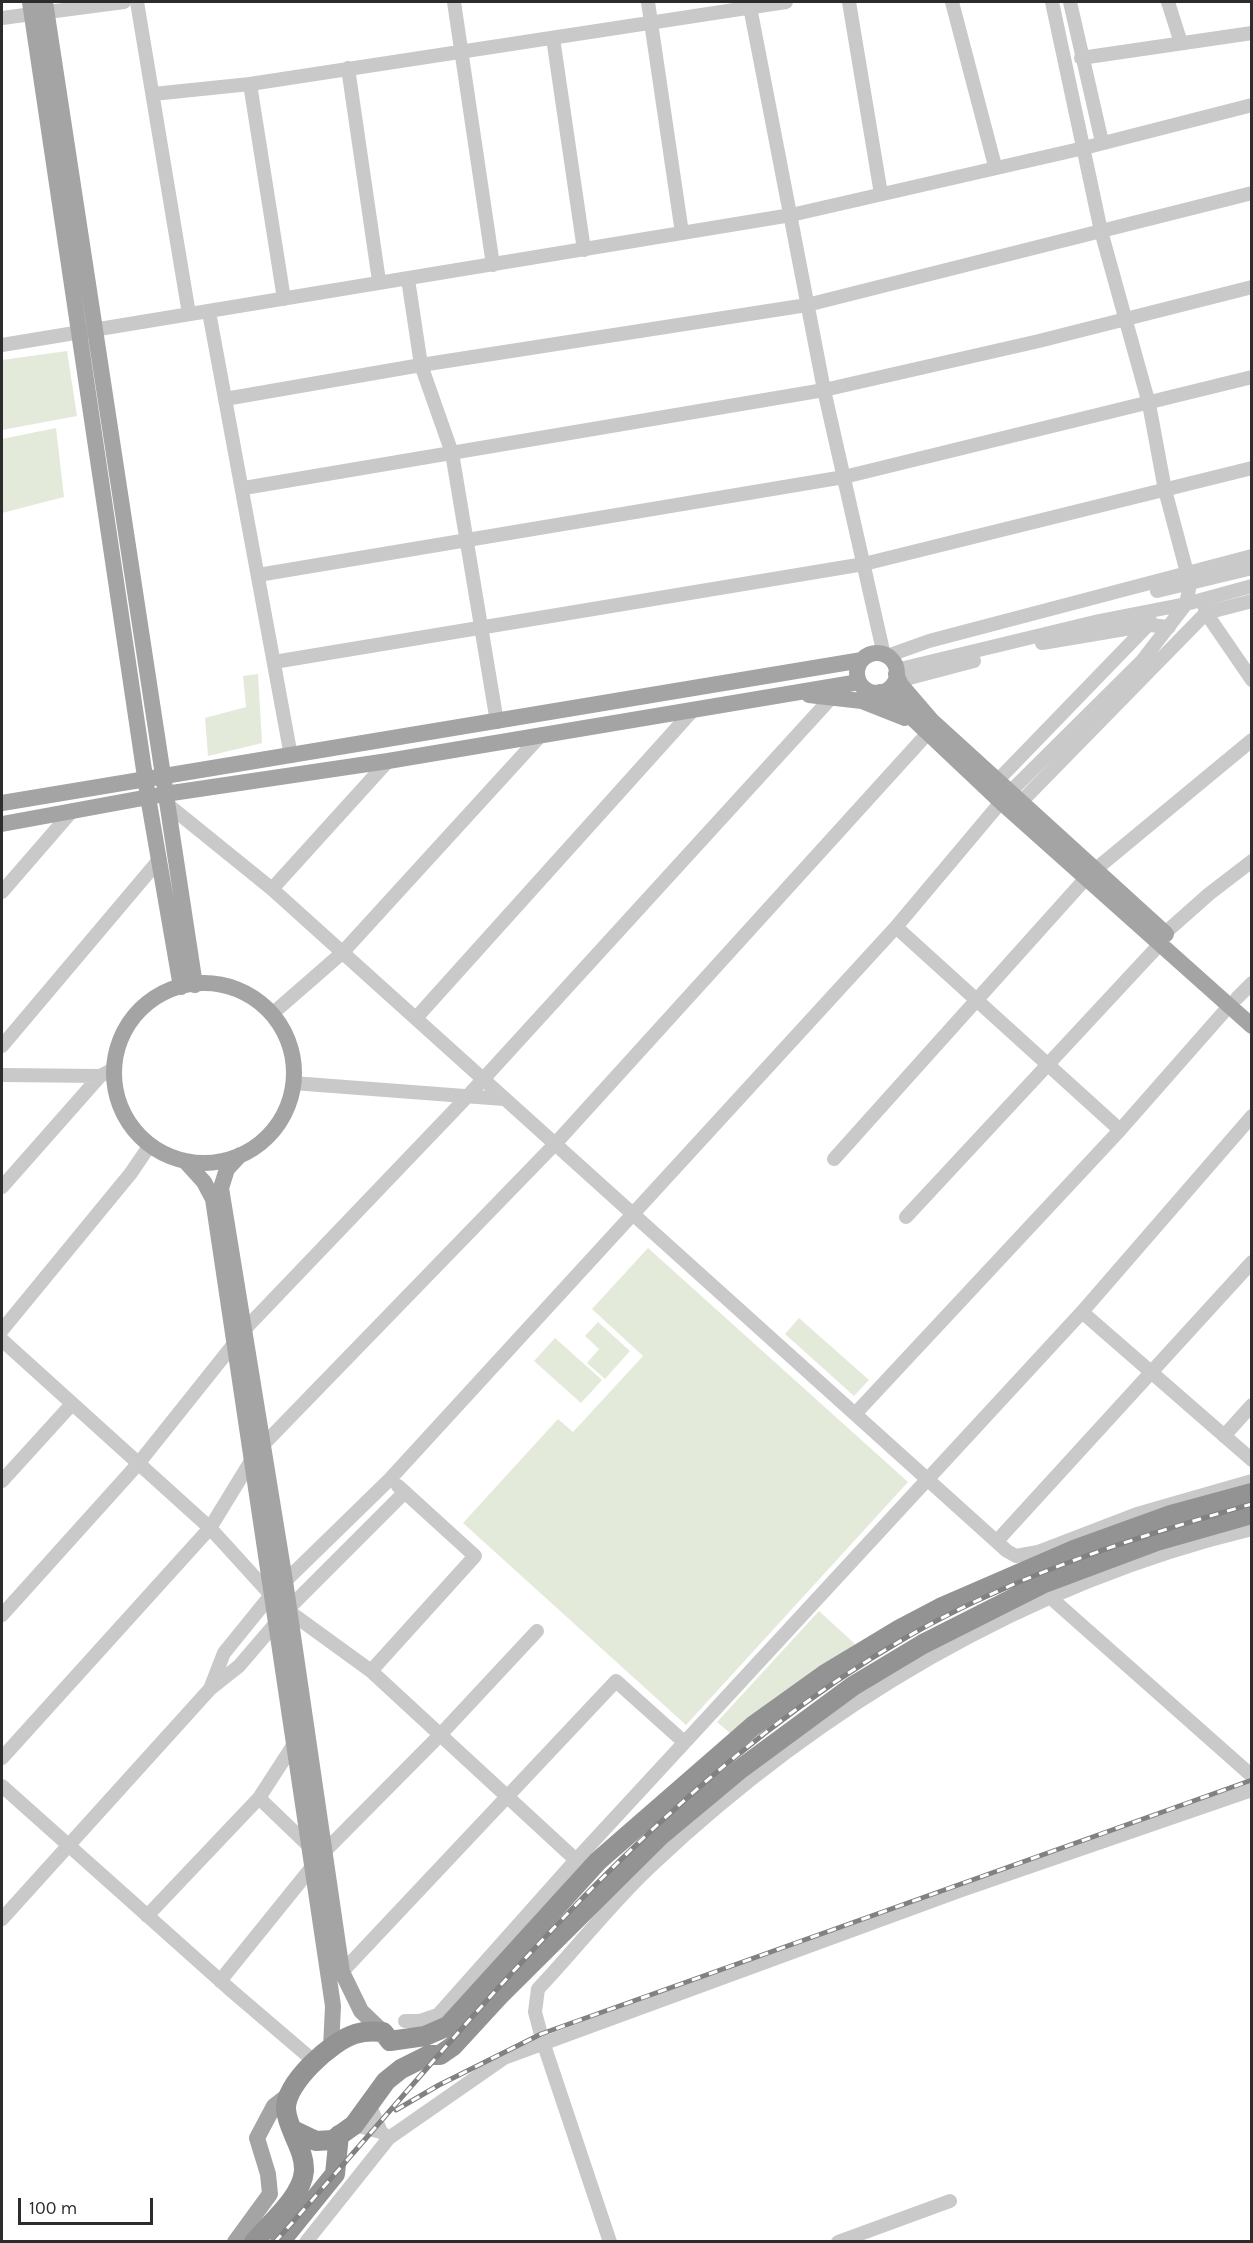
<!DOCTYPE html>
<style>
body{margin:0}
#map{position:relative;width:1253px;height:2243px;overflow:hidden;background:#fff;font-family:Karla,sans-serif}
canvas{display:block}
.frame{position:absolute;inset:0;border:3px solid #2c2c2c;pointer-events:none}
.scale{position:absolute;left:18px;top:2198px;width:135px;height:27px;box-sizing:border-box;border:3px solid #2c2c2c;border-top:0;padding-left:8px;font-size:18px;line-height:21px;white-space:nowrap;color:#2c2c2c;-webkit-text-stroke:4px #fff;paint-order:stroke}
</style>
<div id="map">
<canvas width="1253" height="2243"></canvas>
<div class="frame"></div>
<div class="scale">100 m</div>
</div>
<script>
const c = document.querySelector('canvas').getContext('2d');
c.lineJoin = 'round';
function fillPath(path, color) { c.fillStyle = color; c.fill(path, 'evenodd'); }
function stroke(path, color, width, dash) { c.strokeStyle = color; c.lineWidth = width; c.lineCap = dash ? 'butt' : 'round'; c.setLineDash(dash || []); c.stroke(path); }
fillPath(new Path2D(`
 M 67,351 L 77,416 L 2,430 L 2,360 Z
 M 56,428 L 64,497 L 2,513 L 2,439 Z
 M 258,674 L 262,743 L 208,756 L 205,718 L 246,707 L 243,676 Z
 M 648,1248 L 908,1482 L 686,1725 L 463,1523 L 558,1419 L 573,1432 L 643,1356 L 592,1309 Z
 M 799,1318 L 869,1380 L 854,1396 L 785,1334 Z
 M 598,1322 L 630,1351 L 605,1379 L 587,1363 L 599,1349 L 585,1336 Z
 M 555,1338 L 602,1380 L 581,1403 L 534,1361 Z
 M 819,1611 L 855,1644 L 731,1734 L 717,1722 Z`), '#e4ead9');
stroke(new Path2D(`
 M 137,2 L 189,314
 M 454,2 L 493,265
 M 648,2 L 682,233
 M 849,2 L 881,194
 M 952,2 L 995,166
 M 1070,2 L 1102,142
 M 1168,2 L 1181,43
 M 750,7 L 824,390 L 884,655
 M 2,18 L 124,2
 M 553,38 L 584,250
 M 1081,58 L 1252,33
 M 348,68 L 379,281
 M 250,84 L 284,299
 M 153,94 L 250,84 L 786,2
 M 408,279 L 421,365 L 452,453 L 497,722
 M 209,312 L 291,756
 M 2,345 L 791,215 L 1084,148 L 1252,105
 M 225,399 L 421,365 L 807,305 L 1252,193
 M 244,488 L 824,390 L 1039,341 L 1252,287
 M 258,575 L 844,477 L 1252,377
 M 1157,591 L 1252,568
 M 1204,605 L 1206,613 L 1252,680
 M 1042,643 L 1149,625 L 1169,627
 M 887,656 L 929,641 L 1252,556
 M 274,662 L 864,564 L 1252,468
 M 896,670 L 1099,621 L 1186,604 L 1252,586
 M 898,681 L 974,661
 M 998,780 L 1151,622
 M 1011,791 L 1142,661 L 1186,604 L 1190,584 L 1165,490 L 1149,404 L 1101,231 L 1052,2
 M 1022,801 L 1206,613 L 1252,601
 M 167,804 L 272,889 L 1007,1551 L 1016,1556 L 1038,1552 L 1137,1514 L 1252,1481
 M 1096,869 L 1252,740
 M 272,889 L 388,761
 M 2,892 L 73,810
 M 896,927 L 1120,1130
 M 1165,933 L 1209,894 L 1252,861
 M 1237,998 L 1252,983
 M 272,1014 L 342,953 L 542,734
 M 416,1018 L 694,709
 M 2,1046 L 159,860
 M 2,1075 L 100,1076 L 114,1069
 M 293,1083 L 504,1099
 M 834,1159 L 1087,877
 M 2,1187 L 100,1076
 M 906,1217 L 1160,944
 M 1082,1312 L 1252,1460
 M 245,1329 L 466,1098 L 832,697
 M 2,1330 L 131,1173 L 150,1145
 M 2,1340 L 210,1528 L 271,1595
 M 855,1414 L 1120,1130 L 1230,1005
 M 1224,1436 L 1252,1405
 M 262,1446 L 555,1144 L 927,734
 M 2,1481 L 72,1404
 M 997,1541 L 1252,1262
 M 1051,1598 L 1252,1776
 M 287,1610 L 371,1671 L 576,1860
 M 2,1615 L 138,1464 L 233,1345
 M 371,1671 L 475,1556 L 398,1486
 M 210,1689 L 224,1653 L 271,1595 L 390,1479 L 896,927 L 1001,802
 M 2,1758 L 210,1528 L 251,1461
 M 2,1786 L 233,1992 L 315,2062
 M 259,1798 L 310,1847
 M 325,1851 L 440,1735 L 537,1631
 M 147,1916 L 259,1798 L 294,1744
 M 2,1919 L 210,1689 L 239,1666 L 287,1610 L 405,1492
 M 342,1972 L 616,1681 L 684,1742
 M 220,1981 L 312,1867
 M 405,2021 L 420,2021 L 438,2015 L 576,1860 L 1082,1312 L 1252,1116
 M 370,2106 L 381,2132
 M 354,2125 L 381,2132 L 389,2138
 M 306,2242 L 389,2138 L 504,2058 L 962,1890 L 1252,1790
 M 610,2242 L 543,2042 L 535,2012 L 538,1989 C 577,1948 611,1903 652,1865 C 820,1707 1026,1583 1252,1529
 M 838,2242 L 950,2201`), '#c9c9c9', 14);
stroke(new Path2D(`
 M 30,2 L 148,797 L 181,987
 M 45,2 L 195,985
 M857 673a20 20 0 1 1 40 0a20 20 0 1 1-40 0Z
 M 896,674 L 901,685 L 932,721 L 1166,934
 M 880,692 L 892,699 L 1001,802 L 1252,1026
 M 809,695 L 862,701 L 905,718
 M 2,803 L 862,660
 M 2,824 L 165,794 L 388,761 L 859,682
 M114 1073a90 90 0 1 1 180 0a90 90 0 1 1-180 0Z
 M 240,1155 L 227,1169 L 221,1188 L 285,1581 L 342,1972 L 361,2011 L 383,2032
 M 185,1161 L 204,1182 L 213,1199 L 333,2006 L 331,2048
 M 235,2242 L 270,2194 L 268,2174 L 257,2138 L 274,2106 L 287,2096`), '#a4a4a4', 16);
stroke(new Path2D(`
 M 293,2130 L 316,2141 L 333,2140 L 354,2125 L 386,2081 L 401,2069 L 429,2055 L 440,2055 L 453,2046 L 499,1996 L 661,1835 L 739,1770 L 853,1686 L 923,1644 L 1042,1584 L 1157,1541 L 1252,1514
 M 254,2242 C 270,2223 302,2197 304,2171 C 305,2149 287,2129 286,2109 C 285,2083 332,2041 355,2034 C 364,2031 374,2031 383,2032 L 390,2041 L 425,2036 L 448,2026 L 598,1861 L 753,1726 L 827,1673 L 900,1629 L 940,1608 L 1074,1550 L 1171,1515 L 1252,1493
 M 280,2242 L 335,2174 L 339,2135`), '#939393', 20);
const rail = new Path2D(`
 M 396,2110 L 439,2085 L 541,2034 L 1252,1780
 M 275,2242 C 469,2025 651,1784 907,1637 C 1015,1575 1132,1538 1252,1504`);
stroke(rail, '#818181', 5);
stroke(rail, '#fff', 3, [9]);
</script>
